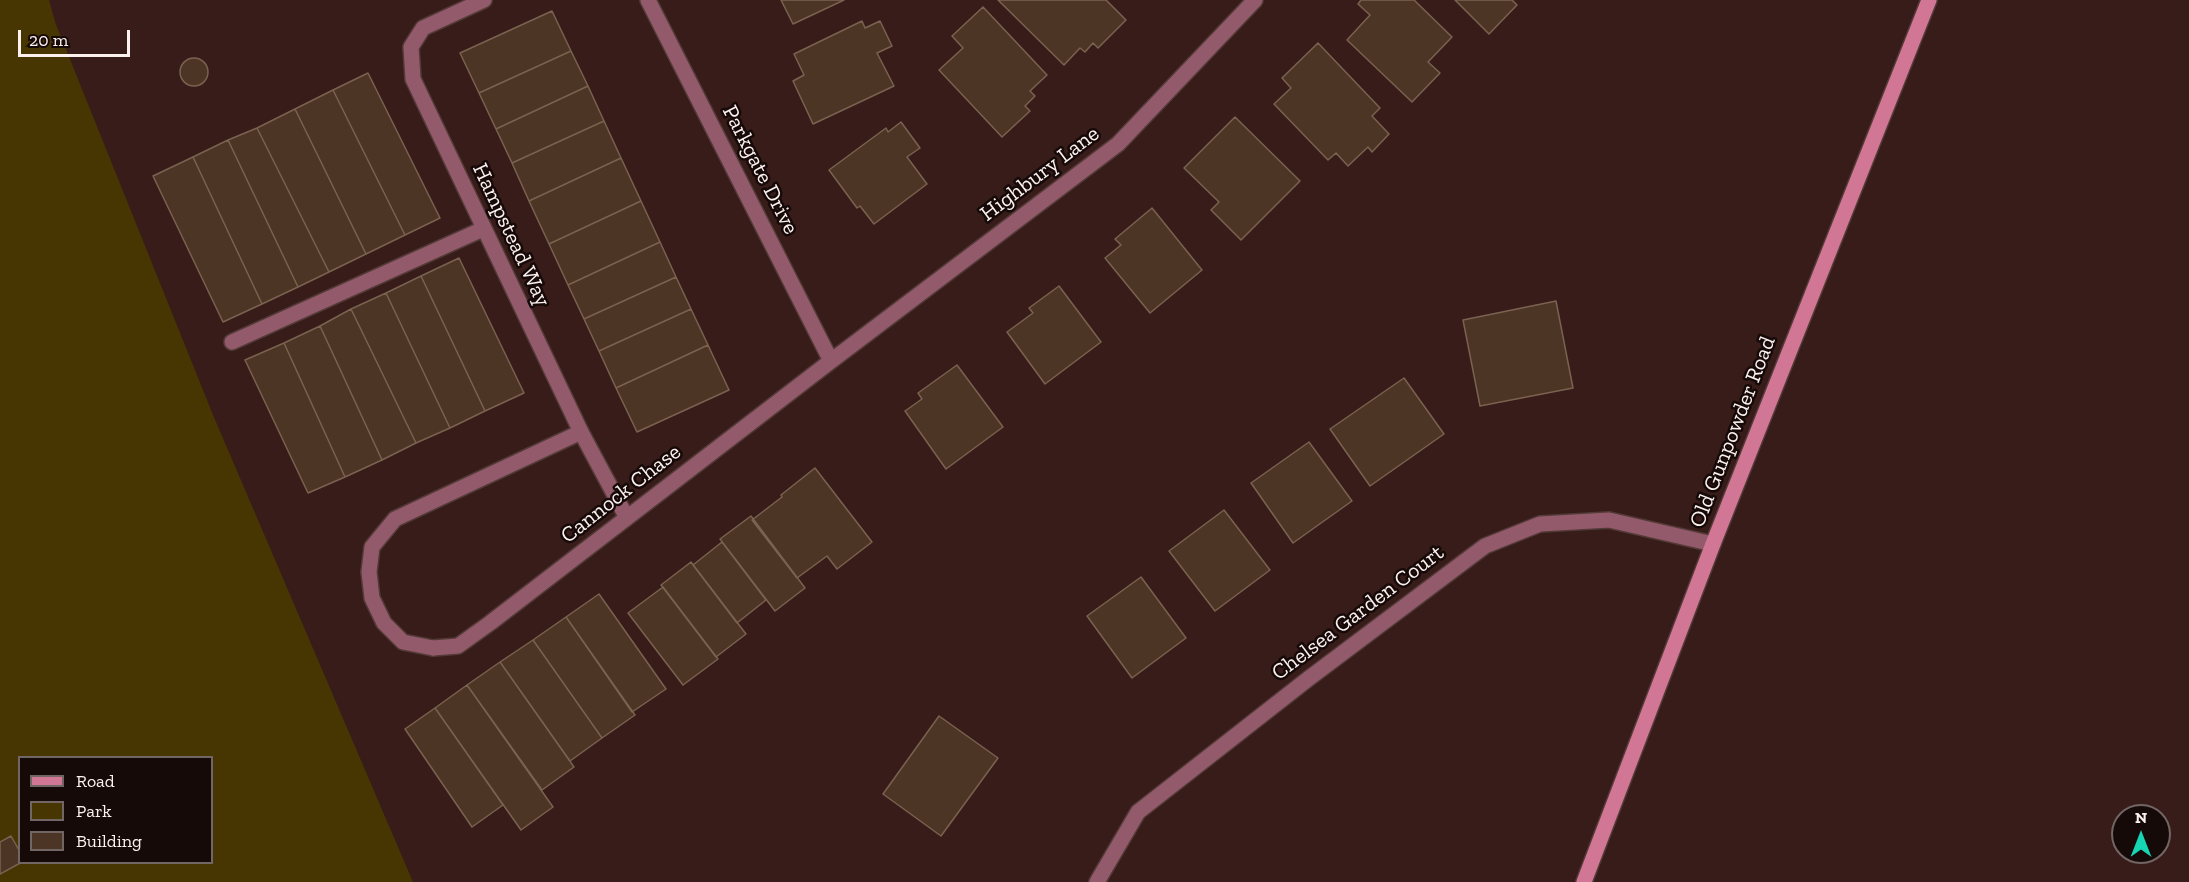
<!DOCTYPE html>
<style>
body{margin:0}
#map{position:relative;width:2189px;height:882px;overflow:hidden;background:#371c19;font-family:"Zilla Slab",serif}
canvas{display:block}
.legend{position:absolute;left:18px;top:756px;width:195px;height:108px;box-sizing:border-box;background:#160a09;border:2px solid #726665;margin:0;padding:8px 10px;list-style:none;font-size:18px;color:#fcf1ef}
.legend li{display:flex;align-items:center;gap:12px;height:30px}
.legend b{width:30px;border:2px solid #726665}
.north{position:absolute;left:2111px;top:804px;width:60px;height:60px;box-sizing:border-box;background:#160a09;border:2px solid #726665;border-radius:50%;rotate:0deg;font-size:16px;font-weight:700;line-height:24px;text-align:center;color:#fcf1ef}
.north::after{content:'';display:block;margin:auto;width:21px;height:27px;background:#16d5b3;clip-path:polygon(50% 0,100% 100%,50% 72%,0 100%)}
.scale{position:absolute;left:18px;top:30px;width:112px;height:27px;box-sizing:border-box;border:3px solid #fcf1ef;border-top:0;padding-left:8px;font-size:18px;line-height:21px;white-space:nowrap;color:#fcf1ef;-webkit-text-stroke:4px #160a09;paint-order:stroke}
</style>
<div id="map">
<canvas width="2189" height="882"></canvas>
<ul class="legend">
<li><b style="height:8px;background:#d27695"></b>Road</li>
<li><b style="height:16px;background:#483602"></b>Park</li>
<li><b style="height:16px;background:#4c3524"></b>Building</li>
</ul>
<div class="north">N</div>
<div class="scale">20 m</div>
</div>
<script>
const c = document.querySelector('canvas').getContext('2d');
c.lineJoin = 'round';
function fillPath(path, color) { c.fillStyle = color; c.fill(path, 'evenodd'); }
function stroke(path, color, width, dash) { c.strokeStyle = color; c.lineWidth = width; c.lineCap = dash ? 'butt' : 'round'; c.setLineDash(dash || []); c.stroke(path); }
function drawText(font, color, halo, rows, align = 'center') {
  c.font = font + ' "Zilla Slab",serif'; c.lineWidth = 5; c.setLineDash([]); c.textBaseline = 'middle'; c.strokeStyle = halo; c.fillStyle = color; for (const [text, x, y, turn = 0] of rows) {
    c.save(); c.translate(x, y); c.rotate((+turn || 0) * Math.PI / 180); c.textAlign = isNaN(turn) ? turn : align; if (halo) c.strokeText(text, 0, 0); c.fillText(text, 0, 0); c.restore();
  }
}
fillPath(new Path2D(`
 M 0,0 L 49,0 L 55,22 L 213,415 L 413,882 L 0,882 ZM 20,758 L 212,758 L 212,862 L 20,862 Z`), '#483602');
const building = new Path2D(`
 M 781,0 L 844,0 L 793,24 Z
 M 998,0 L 1106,0 L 1126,20 L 1098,48 L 1093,43 L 1085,52 L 1080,48 L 1064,65 Z
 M 1361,0 L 1414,0 L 1452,37 L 1428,62 L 1440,73 L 1412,102 L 1347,40 L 1370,15 L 1358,4 Z
 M 1455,0 L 1512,0 L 1517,5 L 1489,34 Z
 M 983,7 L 1047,75 L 1030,91 L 1035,96 L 1025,106 L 1030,111 L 1002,137 L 939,70 L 963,48 L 952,36 Z
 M 552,11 L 571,51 L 479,93 L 460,53 Z
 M 862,21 L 865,28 L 880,21 L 892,46 L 877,53 L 894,86 L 813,124 L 793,81 L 804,75 L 794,54 Z
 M 1318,43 L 1380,108 L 1372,116 L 1389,134 L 1372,152 L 1368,147 L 1348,166 L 1336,153 L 1328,160 L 1274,104 L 1291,88 L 1282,78 Z
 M 571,51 L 588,86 L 496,129 L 479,93 Z
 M180 72a14 14 0 1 1 28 0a14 14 0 1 1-28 0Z
 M 368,73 L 440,218 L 405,235 L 333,90 Z
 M 588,86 L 604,121 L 512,163 L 496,129 Z
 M 333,90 L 405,235 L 366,254 L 295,109 Z
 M 295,109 L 366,254 L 329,272 L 257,128 Z
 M 1235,117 L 1300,181 L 1241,240 L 1211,210 L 1219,202 L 1184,168 Z
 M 604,121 L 621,158 L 529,201 L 512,163 Z
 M 901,122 L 920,148 L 907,157 L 927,184 L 874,224 L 860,206 L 857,208 L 829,170 L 886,128 L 888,132 Z
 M 257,128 L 329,272 L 298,287 L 228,140 Z
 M 228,140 L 298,287 L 262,304 L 193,157 Z
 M 193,157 L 262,304 L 223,322 L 153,176 Z
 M 621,158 L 641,201 L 549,244 L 529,201 Z
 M 641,201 L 660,242 L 568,285 L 549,244 Z
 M 1152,208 L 1202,270 L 1150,313 L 1105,258 L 1121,245 L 1115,239 Z
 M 660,242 L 676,277 L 584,319 L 568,285 Z
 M 459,258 L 524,393 L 485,411 L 421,276 Z
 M 421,276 L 485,411 L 450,428 L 386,293 Z
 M 676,277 L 691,309 L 599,351 L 584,319 Z
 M 1059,286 L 1101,342 L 1045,384 L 1007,332 L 1033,313 L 1029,308 Z
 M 386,293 L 450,428 L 416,443 L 351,309 Z
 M 1556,301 L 1573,388 L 1480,406 L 1463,320 Z
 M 351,309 L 416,443 L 382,460 L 320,326 Z
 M 691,309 L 708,345 L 616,388 L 599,351 Z
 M 320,326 L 382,460 L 345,477 L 284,343 Z
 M 284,343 L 345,477 L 308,493 L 245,360 Z
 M 708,345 L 729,390 L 637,432 L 616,388 Z
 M 957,365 L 1003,427 L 946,469 L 905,411 L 922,399 L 918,393 Z
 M 1404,378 L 1444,434 L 1370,486 L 1330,429 Z
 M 1309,442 L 1352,501 L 1293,543 L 1251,483 Z
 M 815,468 L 872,542 L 837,569 L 827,556 L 797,578 L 752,520 L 782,497 L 781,495 Z
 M 1224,510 L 1270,570 L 1215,611 L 1169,551 Z
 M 751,516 L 805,588 L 775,611 L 720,539 Z
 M 722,542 L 766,600 L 737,623 L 693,565 Z
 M 691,562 L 746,634 L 716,657 L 661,585 Z
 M 1141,577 L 1186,638 L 1132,678 L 1087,616 Z
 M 663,587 L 718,659 L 683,685 L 628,613 Z
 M 599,594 L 666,689 L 632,712 L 566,617 Z
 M 566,617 L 635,715 L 602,738 L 533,640 Z
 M 533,640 L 602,738 L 570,761 L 500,662 Z
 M 500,662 L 574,767 L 542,790 L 467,685 Z
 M 467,685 L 553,807 L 521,830 L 435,708 Z
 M 435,708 L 503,805 L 472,827 L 405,729 Z
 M 939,716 L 998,758 L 941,836 L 883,794 Z
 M 11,836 L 20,852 L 20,862 L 22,862 L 0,874 L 0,842 Z`);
fillPath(building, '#4c3524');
stroke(building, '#7b6250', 1.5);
const service = new Path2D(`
 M 232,342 L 483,229
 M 433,648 L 403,642 L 384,623 L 372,598 L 369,572 L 372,547 L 395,519 L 581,432`);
const minor = new Path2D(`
 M 484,0 L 423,28 L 411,47 L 413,79 L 581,432 L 627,518
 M 648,0 L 831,361
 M 433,648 L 458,646 L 490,623 L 831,361 L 1118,144 L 1255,0
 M 1097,882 L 1138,812 L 1308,679 L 1485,546 L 1540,524 L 1609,520 L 1713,544`);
const secondary = new Path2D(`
 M 1584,882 L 1713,544 L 1929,0`);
stroke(service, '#533a37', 18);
stroke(minor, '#533a37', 18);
stroke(secondary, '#533a37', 18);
stroke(service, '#935a6c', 15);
stroke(minor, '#935a6c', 15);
stroke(secondary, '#d27695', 15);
drawText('22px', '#fcf1ef', '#160a09', [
 ["Parkgate Drive",760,170,63],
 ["Highbury Lane",1040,174,-37],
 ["Hampstead Way",511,235,65],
 ["Old Gunpowder Road",1733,432,-69],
 ["Cannock Chase",621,494,-38],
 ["Chelsea Garden Court",1358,613,-37]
]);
</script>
